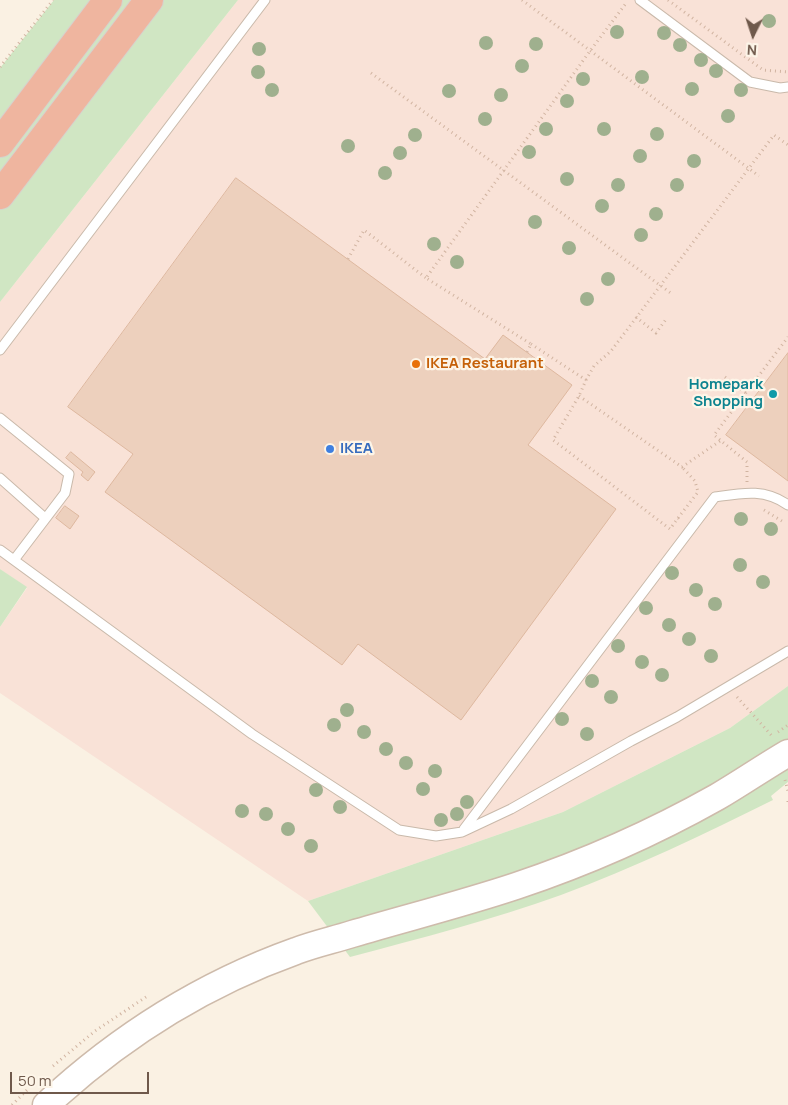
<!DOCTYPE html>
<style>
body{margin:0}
#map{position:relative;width:788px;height:1105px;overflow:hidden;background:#faf1e3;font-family:Manrope,sans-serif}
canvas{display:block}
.north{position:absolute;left:728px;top:10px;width:50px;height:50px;-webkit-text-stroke:4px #fdf5e8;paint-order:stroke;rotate:184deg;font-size:14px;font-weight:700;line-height:20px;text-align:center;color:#6f594b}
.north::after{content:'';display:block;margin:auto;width:18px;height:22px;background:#6f594b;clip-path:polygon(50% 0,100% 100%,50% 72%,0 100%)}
.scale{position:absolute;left:10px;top:1072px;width:139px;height:22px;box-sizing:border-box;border:2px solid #6f594b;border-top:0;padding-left:6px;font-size:15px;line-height:18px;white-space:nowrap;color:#6f594b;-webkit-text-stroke:4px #fdf5e8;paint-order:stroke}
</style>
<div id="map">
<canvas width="788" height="1105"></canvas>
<div class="north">N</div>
<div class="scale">50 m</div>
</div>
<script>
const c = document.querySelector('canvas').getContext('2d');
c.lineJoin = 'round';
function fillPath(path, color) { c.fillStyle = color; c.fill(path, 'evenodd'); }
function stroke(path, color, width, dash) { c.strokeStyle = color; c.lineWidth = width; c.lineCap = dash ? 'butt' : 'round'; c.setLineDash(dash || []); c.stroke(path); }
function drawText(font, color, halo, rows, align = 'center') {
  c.font = font + ' Manrope,sans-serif'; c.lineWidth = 4.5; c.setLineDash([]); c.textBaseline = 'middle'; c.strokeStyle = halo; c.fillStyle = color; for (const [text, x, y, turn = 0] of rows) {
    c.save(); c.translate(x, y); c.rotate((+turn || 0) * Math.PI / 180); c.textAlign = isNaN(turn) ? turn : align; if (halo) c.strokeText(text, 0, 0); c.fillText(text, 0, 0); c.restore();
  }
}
fillPath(new Path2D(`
 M 238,0 L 788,0 L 788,686 L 730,728 L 563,812 L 308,901 L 0,693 L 0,627 L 27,588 L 0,569 L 0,302 Z`), '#f9e2d7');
fillPath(new Path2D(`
 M 54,0 L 238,0 L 0,302 L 0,68 Z
 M 0,569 L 27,587 L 0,627 Z
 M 788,686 L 788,782 L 771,796 L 773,800 C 704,834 634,868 561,895 C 492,920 421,938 350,957 L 308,901 L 563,812 L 730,728 Z`), '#d0e6c3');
const building = new Path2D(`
 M 236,178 L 485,359 L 503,335 L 572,385 L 528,445 L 616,509 L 461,720 L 358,644 L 342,665 L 105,492 L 133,454 L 68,407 Z
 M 788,353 L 788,481 L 726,435 Z
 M 71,452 L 95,472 L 88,481 L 81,475 L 83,472 L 66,458 Z
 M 65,506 L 79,516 L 70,529 L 56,518 Z`);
fillPath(building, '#edd0bd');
stroke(building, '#deb89f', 1);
const lane = new Path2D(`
 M 640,0 L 750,82 L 780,88 L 788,87
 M 0,350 L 265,0
 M 0,418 L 69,474 L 65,493 L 14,560
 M 0,478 L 45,518
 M 0,550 L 252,734 L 399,830 L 436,836 L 462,832 L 511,809 L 631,741 L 677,717 L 788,651
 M 464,829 L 715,497 C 742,493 764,488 788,505`);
const secondary = new Path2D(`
 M 46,1105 C 119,1037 201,985 296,951 C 314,944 333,940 352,934 C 406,918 462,904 516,886 C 585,863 653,833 717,797 C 741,783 764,767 788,753`);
const highway = new Path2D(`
 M 0,143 L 108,0
 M 0,195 L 149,0`);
stroke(lane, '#c9b9aa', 11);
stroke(secondary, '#cebbab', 29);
stroke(highway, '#d7d1cd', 30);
stroke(new Path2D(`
 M 522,0 L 759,176
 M 668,0 L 763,70 L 788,72
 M 0,67 L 53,0
 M 371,73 L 672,294
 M 348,259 L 364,230 L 426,278
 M 636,317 L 656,333 L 667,318
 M 531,344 L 586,380 L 579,396 L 553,440 L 670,529 L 678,518 L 682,521
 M 527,352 L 531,344 L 426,278 L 590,51 L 627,2
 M 725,377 L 746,393
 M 586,380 L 594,366 L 611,351 L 774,135 L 788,145
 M 579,396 L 682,467 L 720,441
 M 747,482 L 747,462 L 714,435 L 788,337
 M 764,510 L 785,523
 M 678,518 L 698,492 L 695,481 L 682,467
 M 737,697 L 773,737
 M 778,732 L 788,725
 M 785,780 L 788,791
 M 788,801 L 788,802
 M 53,1066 L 95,1031 L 146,997
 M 12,1105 L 28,1089`), '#d1b4a1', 3, [1, 4]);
stroke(lane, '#fff', 9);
stroke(secondary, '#fff', 26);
stroke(highway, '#efb59f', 28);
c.fillStyle = '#9fb08e';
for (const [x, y] of [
 [769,21],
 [617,32],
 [664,33],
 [486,43],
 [536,44],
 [680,45],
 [259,49],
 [701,60],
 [522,66],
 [716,71],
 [258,72],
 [642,77],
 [583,79],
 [692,89],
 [272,90],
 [741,90],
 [449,91],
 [501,95],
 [567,101],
 [728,116],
 [485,119],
 [546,129],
 [604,129],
 [657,134],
 [415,135],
 [348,146],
 [529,152],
 [400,153],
 [640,156],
 [694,161],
 [385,173],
 [567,179],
 [618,185],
 [677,185],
 [602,206],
 [656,214],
 [535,222],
 [641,235],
 [434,244],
 [569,248],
 [457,262],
 [608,279],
 [587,299],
 [741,519],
 [771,529],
 [740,565],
 [672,573],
 [763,582],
 [696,590],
 [715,604],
 [646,608],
 [669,625],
 [689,639],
 [618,646],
 [711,656],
 [642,662],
 [662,675],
 [592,681],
 [611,697],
 [347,710],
 [562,719],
 [334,725],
 [364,732],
 [587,734],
 [386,749],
 [406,763],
 [435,771],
 [423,789],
 [316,790],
 [467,802],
 [340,807],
 [242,811],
 [266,814],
 [457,814],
 [441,820],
 [288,829],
 [311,846]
]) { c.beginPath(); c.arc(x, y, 7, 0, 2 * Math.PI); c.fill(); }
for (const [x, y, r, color] of [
 [416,364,5,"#e8710a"],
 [773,394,5,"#0f9aa8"],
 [330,449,5,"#3f7fe0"]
]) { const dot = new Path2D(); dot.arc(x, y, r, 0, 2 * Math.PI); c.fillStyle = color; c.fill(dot); stroke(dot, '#fdf5e8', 2); }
drawText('bold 15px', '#c56008', '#fdf5e8', [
 ["IKEA Restaurant",426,364]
], 'left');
drawText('bold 15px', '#0d838f', '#fdf5e8', [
 ["Homepark",763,385],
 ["Shopping",763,402]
], 'right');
drawText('bold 15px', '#366cbe', '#fdf5e8', [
 ["IKEA",340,449]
], 'left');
</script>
